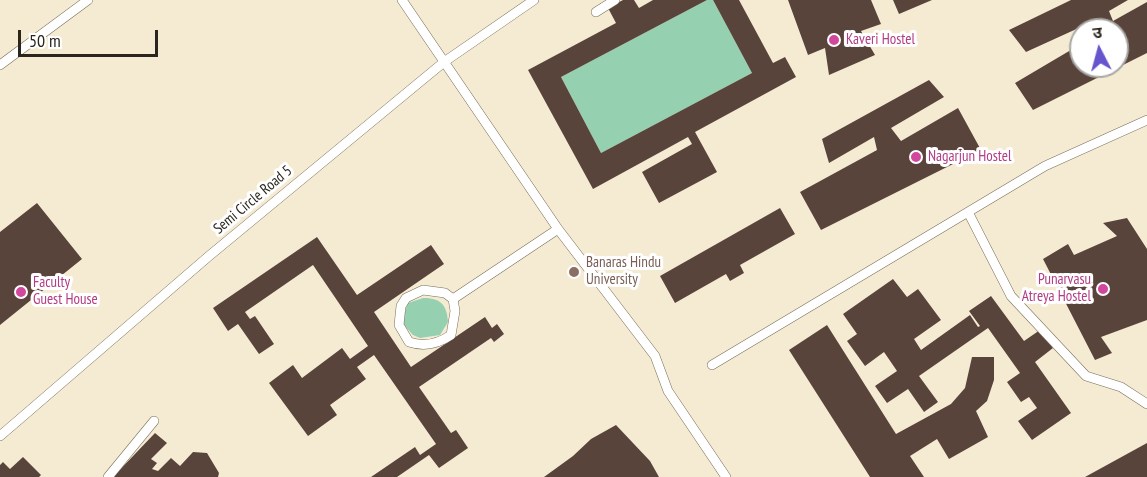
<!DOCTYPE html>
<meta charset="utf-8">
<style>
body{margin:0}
#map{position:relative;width:1147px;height:477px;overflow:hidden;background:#f5ebd3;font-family:"PT Sans Narrow","Noto Sans Devanagari",sans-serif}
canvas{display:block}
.north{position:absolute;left:1069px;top:18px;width:60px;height:60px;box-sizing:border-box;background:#fff;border:2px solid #aaa8a5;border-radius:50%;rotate:354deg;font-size:16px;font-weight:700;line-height:24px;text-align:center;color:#2a261d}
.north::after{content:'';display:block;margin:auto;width:21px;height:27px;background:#6755ce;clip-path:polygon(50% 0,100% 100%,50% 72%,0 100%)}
.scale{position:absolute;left:18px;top:30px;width:140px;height:27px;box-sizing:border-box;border:3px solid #2a261d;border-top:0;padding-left:8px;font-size:18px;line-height:21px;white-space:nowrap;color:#2a261d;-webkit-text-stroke:4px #fff;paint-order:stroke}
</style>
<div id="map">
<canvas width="1147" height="477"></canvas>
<div class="north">उ</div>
<div class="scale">50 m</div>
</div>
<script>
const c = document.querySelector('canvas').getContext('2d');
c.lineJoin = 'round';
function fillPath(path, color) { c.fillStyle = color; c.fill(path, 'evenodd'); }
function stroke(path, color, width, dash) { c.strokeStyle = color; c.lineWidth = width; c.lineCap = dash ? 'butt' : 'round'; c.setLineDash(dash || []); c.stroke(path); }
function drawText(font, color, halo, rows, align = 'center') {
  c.font = font + ' "PT Sans Narrow",sans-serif'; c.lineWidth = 6; c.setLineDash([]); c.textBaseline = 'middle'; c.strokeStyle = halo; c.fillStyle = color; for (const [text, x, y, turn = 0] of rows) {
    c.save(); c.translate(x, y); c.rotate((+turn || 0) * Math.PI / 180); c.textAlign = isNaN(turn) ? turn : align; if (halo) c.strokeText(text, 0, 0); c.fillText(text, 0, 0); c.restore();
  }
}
fillPath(new Path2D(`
 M 707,0 L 713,0 L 752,73 L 601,153 L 561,77 Z
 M 423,298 C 440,298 447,304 448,322 L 440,335 L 420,338 L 413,335 L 403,324 L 403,317 L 408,303 Z`), '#95d0b0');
fillPath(new Path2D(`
 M 623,0 L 634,0 L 639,8 L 653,0 L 707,0 L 561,77 L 601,153 L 752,73 L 713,0 L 739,0 L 773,63 L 785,57 L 796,77 L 695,132 L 717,172 L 659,203 L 642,172 L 692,144 L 688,137 L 593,189 L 528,70 L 616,23 L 608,8 Z
 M 788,0 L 871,0 L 881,24 L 861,31 L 875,55 L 829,75 L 825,48 L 808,55 Z
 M 893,0 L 932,0 L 899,14 Z
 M 1071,0 L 1128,0 L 1109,11 L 1113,21 L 1147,2 L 1147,53 L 1033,110 L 1015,83 L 1081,44 L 1081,66 L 1117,66 L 1117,30 L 1098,30 L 1094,21 L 1026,52 L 1009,30 Z
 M 929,80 L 944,97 L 891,128 L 901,141 L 958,108 L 981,150 L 821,230 L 800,192 L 877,150 L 874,137 L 829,163 L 822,139 Z
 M 37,203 L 82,259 L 0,325 L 0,232 Z
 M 780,208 L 795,234 L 740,265 L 744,273 L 730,281 L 726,274 L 675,303 L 660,276 Z
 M 1127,218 L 1147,249 L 1147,320 L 1101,337 L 1112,353 L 1095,360 L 1043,259 L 1068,244 L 1074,255 L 1117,236 L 1103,223 Z
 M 317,237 L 357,295 L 431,245 L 444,264 L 374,312 L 411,367 L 485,317 L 492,328 L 497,324 L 504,334 L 494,342 L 491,338 L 419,387 L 451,433 L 456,430 L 468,448 L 439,468 L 429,455 L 397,477 L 371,477 L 415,447 L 420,455 L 436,444 L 374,355 L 357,367 L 366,379 L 330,405 L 337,415 L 308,436 L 269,383 L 293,365 L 302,378 L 342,348 L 350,359 L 368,346 L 313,265 L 245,312 L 250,319 L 255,316 L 274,344 L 259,354 L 238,324 L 228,331 L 213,308 Z
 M 893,279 L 907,297 L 918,289 L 941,320 L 914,339 L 921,350 L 970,315 L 978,327 L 980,326 L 969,311 L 991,296 L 1024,341 L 1040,330 L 1053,348 L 1035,362 L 1071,413 L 1032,440 L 1018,421 L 1037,408 L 1029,397 L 1021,402 L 1007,382 L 1020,373 L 988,328 L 919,376 L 938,402 L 924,412 L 908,389 L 887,403 L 875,386 L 897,371 L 884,352 L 865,366 L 847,341 L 857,334 L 843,314 Z
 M 827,325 L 896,434 L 951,404 L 965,388 L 972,357 L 994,357 L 994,380 L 987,401 L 976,411 L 988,437 L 949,459 L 937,439 L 910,456 L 924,477 L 870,477 L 789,350 Z
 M 616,425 L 650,461 L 659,477 L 544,477 L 573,456 L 591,439 Z
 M 155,433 L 167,443 L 151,459 L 157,463 L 152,469 L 158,471 L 171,458 L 180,466 L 193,452 L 207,453 L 219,473 L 218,477 L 113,477 Z
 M 1147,443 L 1147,477 L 1085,477 Z
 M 23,457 L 41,475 L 39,477 L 0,477 L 0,465 L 3,462 L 10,469 Z`), '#59443c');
const lane = new Path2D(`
 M 402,0 L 558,229 L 655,356 L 668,391 L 726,477
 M 596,12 L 615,0
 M 0,65 L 88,0
 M 968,212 L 1011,296 L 1086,376 L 1121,387 L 1147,404
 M 453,299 L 455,311 L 451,335 C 438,344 424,347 409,342 L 399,325 L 401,306 L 406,298 L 423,290 L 445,293 L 453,299 L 558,229
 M 712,365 L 1045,166 L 1147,120
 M 0,436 L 209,256 L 444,62 L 534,0
 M 108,477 L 154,421`);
stroke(lane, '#776e59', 10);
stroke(lane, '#fff', 9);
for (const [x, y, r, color] of [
 [834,40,6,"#d1479c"],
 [916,157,6,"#d1479c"],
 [574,272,6,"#8d6e63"],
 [1103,289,6,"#d1479c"],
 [21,292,6,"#d1479c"]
]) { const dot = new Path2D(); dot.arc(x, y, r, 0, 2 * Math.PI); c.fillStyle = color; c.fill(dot); stroke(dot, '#fff', 2); }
drawText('15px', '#b23c85', '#fff', [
 ["Kaveri Hostel",846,40],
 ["Nagarjun Hostel",928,157],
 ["Punarvasu",1091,280,"right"],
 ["Atreya Hostel",1091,297,"right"],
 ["Faculty",33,283],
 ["Guest House",33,300]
], 'left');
drawText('15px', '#2a261d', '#fff', [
 ["Semi Circle Road 5",253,200,-40]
]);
drawText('15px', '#785e54', '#fff', [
 ["Banaras Hindu",586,263],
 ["University",586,280]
], 'left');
</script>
